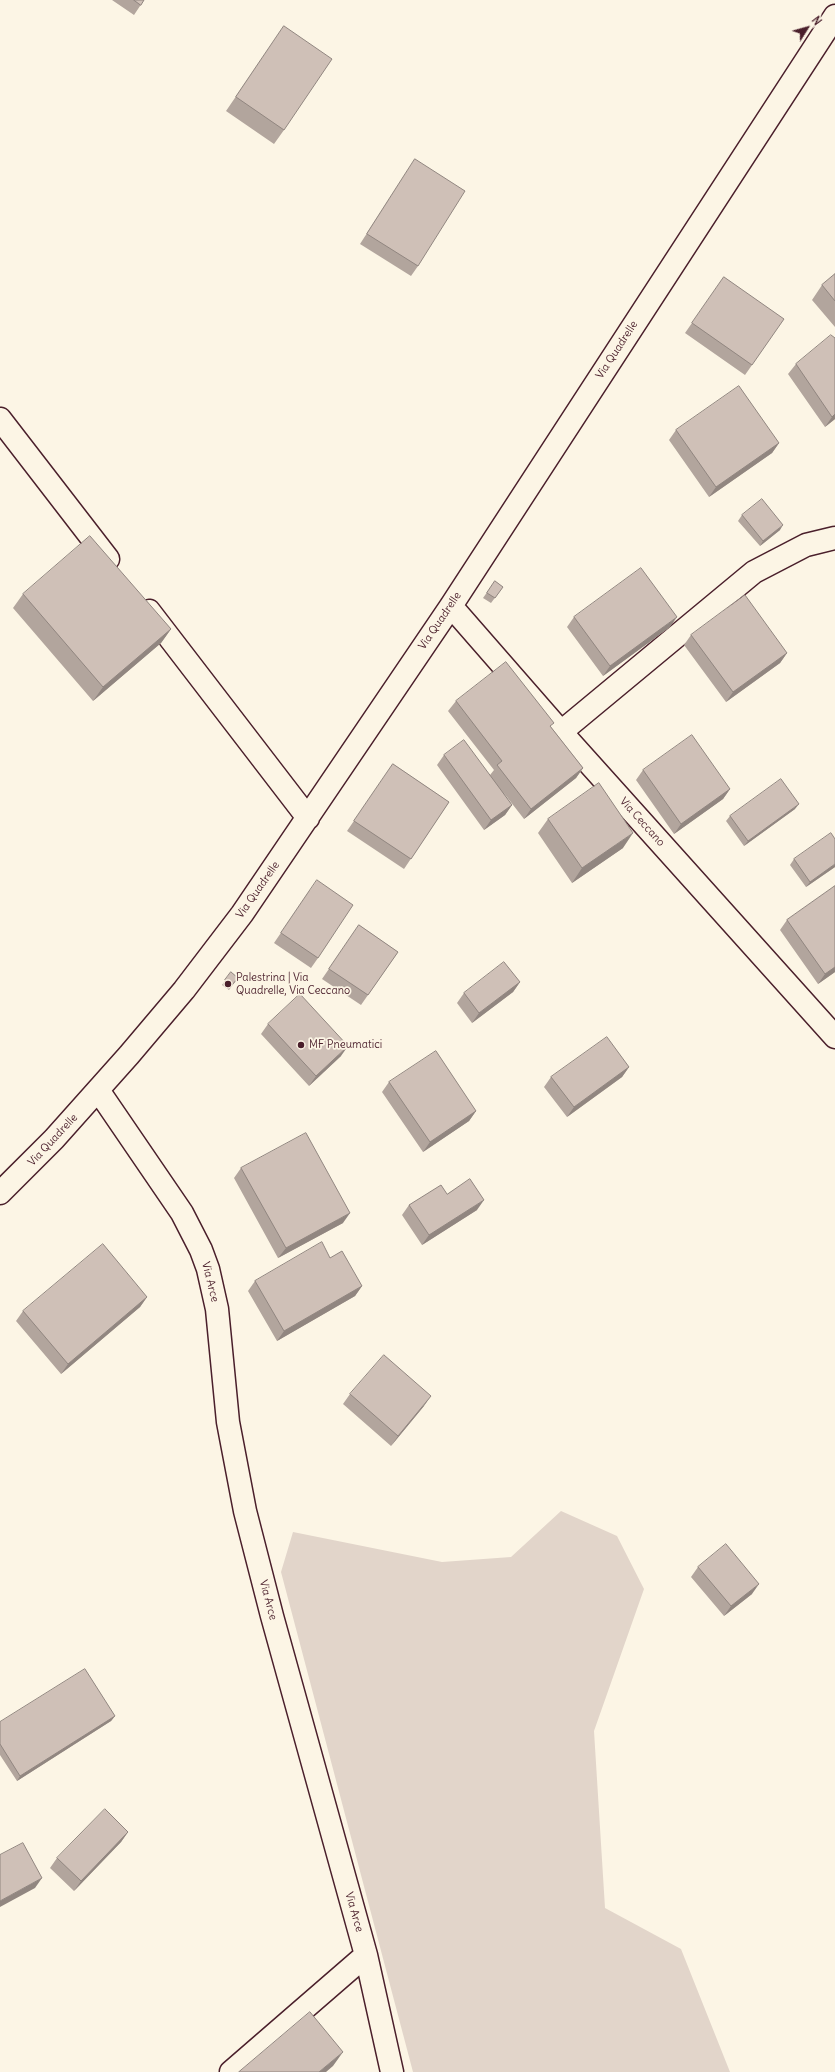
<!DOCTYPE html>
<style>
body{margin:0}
#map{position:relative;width:835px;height:2072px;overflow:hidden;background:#fcf5e5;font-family:Delius,sans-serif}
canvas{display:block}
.north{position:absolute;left:787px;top:8px;width:40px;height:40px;-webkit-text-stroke:3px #fcf5e5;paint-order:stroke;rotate:53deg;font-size:11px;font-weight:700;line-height:16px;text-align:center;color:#4a1f2b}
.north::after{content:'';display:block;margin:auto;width:14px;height:18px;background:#4a1f2b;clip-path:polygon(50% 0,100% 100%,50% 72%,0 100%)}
</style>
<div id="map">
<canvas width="835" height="2072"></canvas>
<div class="north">N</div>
</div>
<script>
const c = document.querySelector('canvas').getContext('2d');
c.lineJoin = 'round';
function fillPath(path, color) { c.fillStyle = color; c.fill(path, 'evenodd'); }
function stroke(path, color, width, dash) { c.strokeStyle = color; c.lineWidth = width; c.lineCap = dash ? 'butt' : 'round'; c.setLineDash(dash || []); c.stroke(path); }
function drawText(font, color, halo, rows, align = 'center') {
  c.font = font + ' Delius,sans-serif'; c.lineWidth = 3.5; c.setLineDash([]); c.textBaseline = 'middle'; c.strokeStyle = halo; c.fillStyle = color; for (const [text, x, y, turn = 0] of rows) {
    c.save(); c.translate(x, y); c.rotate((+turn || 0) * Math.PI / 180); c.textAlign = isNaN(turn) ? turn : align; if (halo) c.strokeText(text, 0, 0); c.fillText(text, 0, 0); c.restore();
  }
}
fillPath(new Path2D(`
 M 561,1511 L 617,1536 L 644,1589 L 594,1731 L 605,1908 L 681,1949 L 730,2072 L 413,2072 L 281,1572 L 293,1532 L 442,1562 L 511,1557 Z`), '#e2d5ca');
const minor = new Path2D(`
 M 0,419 L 108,559
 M 451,606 L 561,732 L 835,1037
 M 149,611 L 308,818
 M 561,732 L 754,572 L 806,545 L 835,538
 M 98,1090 L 182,1213 L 201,1250 L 208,1269 L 217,1309 L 228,1422 L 245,1511 L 272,1616 L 366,1955 L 231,2072
 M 0,1193 L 54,1139 L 129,1055 L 184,990 L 242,914 L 451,606 L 835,16
 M 366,1955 L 392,2072`);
stroke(minor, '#4a1f2b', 25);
stroke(minor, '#fcf5e5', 22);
fillPath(new Path2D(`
 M 112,0 L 144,0 L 134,15 Z
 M 284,26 L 284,130 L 274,144 L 226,111 Z
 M 415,159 L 418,266 L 411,276 L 360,244 Z
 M 835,274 L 835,327 L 812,300 L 822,285 Z
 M 724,277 L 752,365 L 745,375 L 685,333 Z
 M 835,338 L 835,419 L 825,427 L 788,374 L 796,364 Z
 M 676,430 L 779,443 L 772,453 L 709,497 L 669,440 Z
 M 742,515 L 780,530 L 760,546 L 738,521 Z
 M 495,581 L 503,587 L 491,603 L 483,598 Z
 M 23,594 L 171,629 L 161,643 L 93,701 L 13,608 Z
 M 574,617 L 670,627 L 603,676 L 567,627 Z
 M 691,635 L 787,653 L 780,663 L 726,702 L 684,645 Z
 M 456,701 L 551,727 L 583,768 L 576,778 L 524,819 L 503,792 L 512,805 L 505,815 L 484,830 L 437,765 L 444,755 L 490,775 L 494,770 L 448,711 Z
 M 393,764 L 449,802 L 404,869 L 347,831 Z
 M 643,770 L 730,789 L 723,799 L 674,834 L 636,780 Z
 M 795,809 L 744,846 L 726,821 L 730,816 Z
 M 548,819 L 623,848 L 572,883 L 538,833 Z
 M 794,859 L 835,867 L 806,887 L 790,865 Z
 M 835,886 L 835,972 L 818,984 L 780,930 L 787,920 Z
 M 310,890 L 318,958 L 311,968 L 274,943 Z
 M 359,925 L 398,952 L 361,1005 L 322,979 Z
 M 231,972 L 238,978 L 229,990 L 222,985 Z
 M 520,982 L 513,992 L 472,1023 L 457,1003 L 464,993 Z
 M 268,1024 L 341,1056 L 309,1086 L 261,1034 Z
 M 629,1067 L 622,1077 L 567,1117 L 544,1087 L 551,1077 Z
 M 389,1082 L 476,1111 L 469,1121 L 423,1152 L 382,1092 Z
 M 241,1168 L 343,1223 L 278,1258 L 234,1178 Z
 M 447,1194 L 477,1210 L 422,1245 L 402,1215 L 409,1205 Z
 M 330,1258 L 362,1286 L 355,1296 L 277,1341 L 248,1291 L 255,1281 Z
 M 147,1297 L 140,1307 L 61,1374 L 16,1321 L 23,1311 Z
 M 350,1394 L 424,1406 L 391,1446 L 343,1404 Z
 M 698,1567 L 752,1594 L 724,1616 L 691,1577 Z
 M 115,1716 L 111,1721 L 17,1781 L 0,1755 L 0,1722 Z
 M 128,1832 L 121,1842 L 74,1891 L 50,1868 L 57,1858 Z`), '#b2a59d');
fillPath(new Path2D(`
 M 835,414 L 835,419 L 825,427 L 832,417 Z
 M 779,443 L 772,453 L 709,497 L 716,487 Z
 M 783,525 L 780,530 L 760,546 L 763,541 Z
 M 677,617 L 670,627 L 603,676 L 610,666 Z
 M 171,629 L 161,643 L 93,701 L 103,687 Z
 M 787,653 L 780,663 L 726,702 L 733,692 Z
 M 583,768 L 576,778 L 524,819 L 531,809 Z
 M 730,789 L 723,799 L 674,834 L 681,824 Z
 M 799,804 L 795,809 L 744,846 L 748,841 Z
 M 512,805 L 505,815 L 484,830 L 491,820 Z
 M 633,833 L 623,848 L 572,883 L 582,868 Z
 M 835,864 L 835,867 L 806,887 L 810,882 Z
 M 835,967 L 835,972 L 818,984 L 825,974 Z
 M 520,982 L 513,992 L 472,1023 L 479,1013 Z
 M 348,1046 L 341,1056 L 309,1086 L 316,1076 Z
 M 629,1067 L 622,1077 L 567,1117 L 574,1107 Z
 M 476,1111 L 469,1121 L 423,1152 L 430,1142 Z
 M 484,1200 L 477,1210 L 422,1245 L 429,1235 Z
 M 350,1213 L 343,1223 L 278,1258 L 286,1248 Z
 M 362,1286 L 355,1296 L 277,1341 L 284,1331 Z
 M 147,1297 L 140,1307 L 61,1374 L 68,1364 Z
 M 431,1396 L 424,1406 L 391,1446 L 398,1436 Z
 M 759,1584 L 752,1594 L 724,1616 L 731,1606 Z
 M 115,1716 L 111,1721 L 17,1781 L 20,1776 Z
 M 128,1832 L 121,1842 L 74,1891 L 81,1881 Z
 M 42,1878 L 35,1888 L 0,1907 L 0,1901 Z
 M 343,2052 L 333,2066 L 326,2072 L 319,2072 Z`), '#918680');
const building = new Path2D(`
 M 134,0 L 144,0 L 141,5 Z
 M 284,26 L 332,59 L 284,130 L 236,97 Z
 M 415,159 L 465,191 L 418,266 L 367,234 Z
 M 835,274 L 835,301 L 822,285 Z
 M 724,277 L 784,319 L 752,365 L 692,323 Z
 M 831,335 L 835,338 L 835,414 L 832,417 L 796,364 Z
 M 739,386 L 779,443 L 716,487 L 676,430 Z
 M 762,499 L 783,525 L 763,541 L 742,515 Z
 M 90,536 L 171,629 L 103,687 L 23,594 Z
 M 641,568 L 677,617 L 610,666 L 574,617 Z
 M 495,581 L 503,587 L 495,598 L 487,593 Z
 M 745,595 L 787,653 L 733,692 L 691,635 Z
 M 506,662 L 554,723 L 550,726 L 583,768 L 531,809 L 497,765 L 502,761 L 456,701 Z
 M 692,735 L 730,789 L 681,824 L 643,770 Z
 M 464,740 L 512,805 L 491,820 L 444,755 Z
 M 393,764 L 449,802 L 411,859 L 354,821 Z
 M 781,779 L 799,804 L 748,841 L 730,816 Z
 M 599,783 L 633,833 L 582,868 L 548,819 Z
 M 831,833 L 835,839 L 835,864 L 810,882 L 794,859 Z
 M 317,880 L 353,905 L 318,958 L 281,933 Z
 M 835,886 L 835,967 L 825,974 L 787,920 Z
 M 359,925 L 398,952 L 368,995 L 329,969 Z
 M 504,962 L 520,982 L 479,1013 L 464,993 Z
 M 231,972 L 238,978 L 232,985 L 225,980 Z
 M 300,994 L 348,1046 L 316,1076 L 268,1024 Z
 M 607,1037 L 629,1067 L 574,1107 L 551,1077 Z
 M 436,1051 L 476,1111 L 430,1142 L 389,1082 Z
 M 306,1133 L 350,1213 L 286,1248 L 241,1168 Z
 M 470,1179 L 484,1200 L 429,1235 L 409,1205 L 441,1185 L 447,1194 Z
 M 322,1242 L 330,1258 L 342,1251 L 362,1286 L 284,1331 L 255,1281 Z
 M 103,1244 L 147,1297 L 68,1364 L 23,1311 Z
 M 384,1355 L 431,1396 L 398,1436 L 350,1394 Z
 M 726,1544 L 759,1584 L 731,1606 L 698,1567 Z
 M 85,1669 L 115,1716 L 20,1776 L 0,1744 L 0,1722 Z
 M 105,1809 L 128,1832 L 81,1881 L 57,1858 Z
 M 23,1843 L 42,1878 L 0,1901 L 0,1855 Z
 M 310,2012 L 343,2052 L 319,2072 L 239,2072 Z`);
fillPath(building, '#cfc0b7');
stroke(building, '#918680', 1);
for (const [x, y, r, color] of [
 [228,984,4,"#4a1f2b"],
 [301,1045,4,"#4a1f2b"]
]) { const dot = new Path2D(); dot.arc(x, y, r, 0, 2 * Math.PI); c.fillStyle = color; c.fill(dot); stroke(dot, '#fcf5e5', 1.5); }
drawText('11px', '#4a1f2b', '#fcf5e5', [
 ["Via Quadrelle",617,350,-57],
 ["Via Quadrelle",440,621,-56],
 ["Via Ceccano",642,822,48],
 ["Via Quadrelle",258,890,-55],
 ["Via Quadrelle",53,1140,-47],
 ["Via Arce",210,1282,76],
 ["Via Arce",268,1600,75],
 ["Via Arce",354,1912,74]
]);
drawText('11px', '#4a1f2b', '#fcf5e5', [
 ["Palestrina | Via",236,978],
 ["Quadrelle, Via Ceccano",236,991],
 ["MF Pneumatici",309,1045]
], 'left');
</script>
